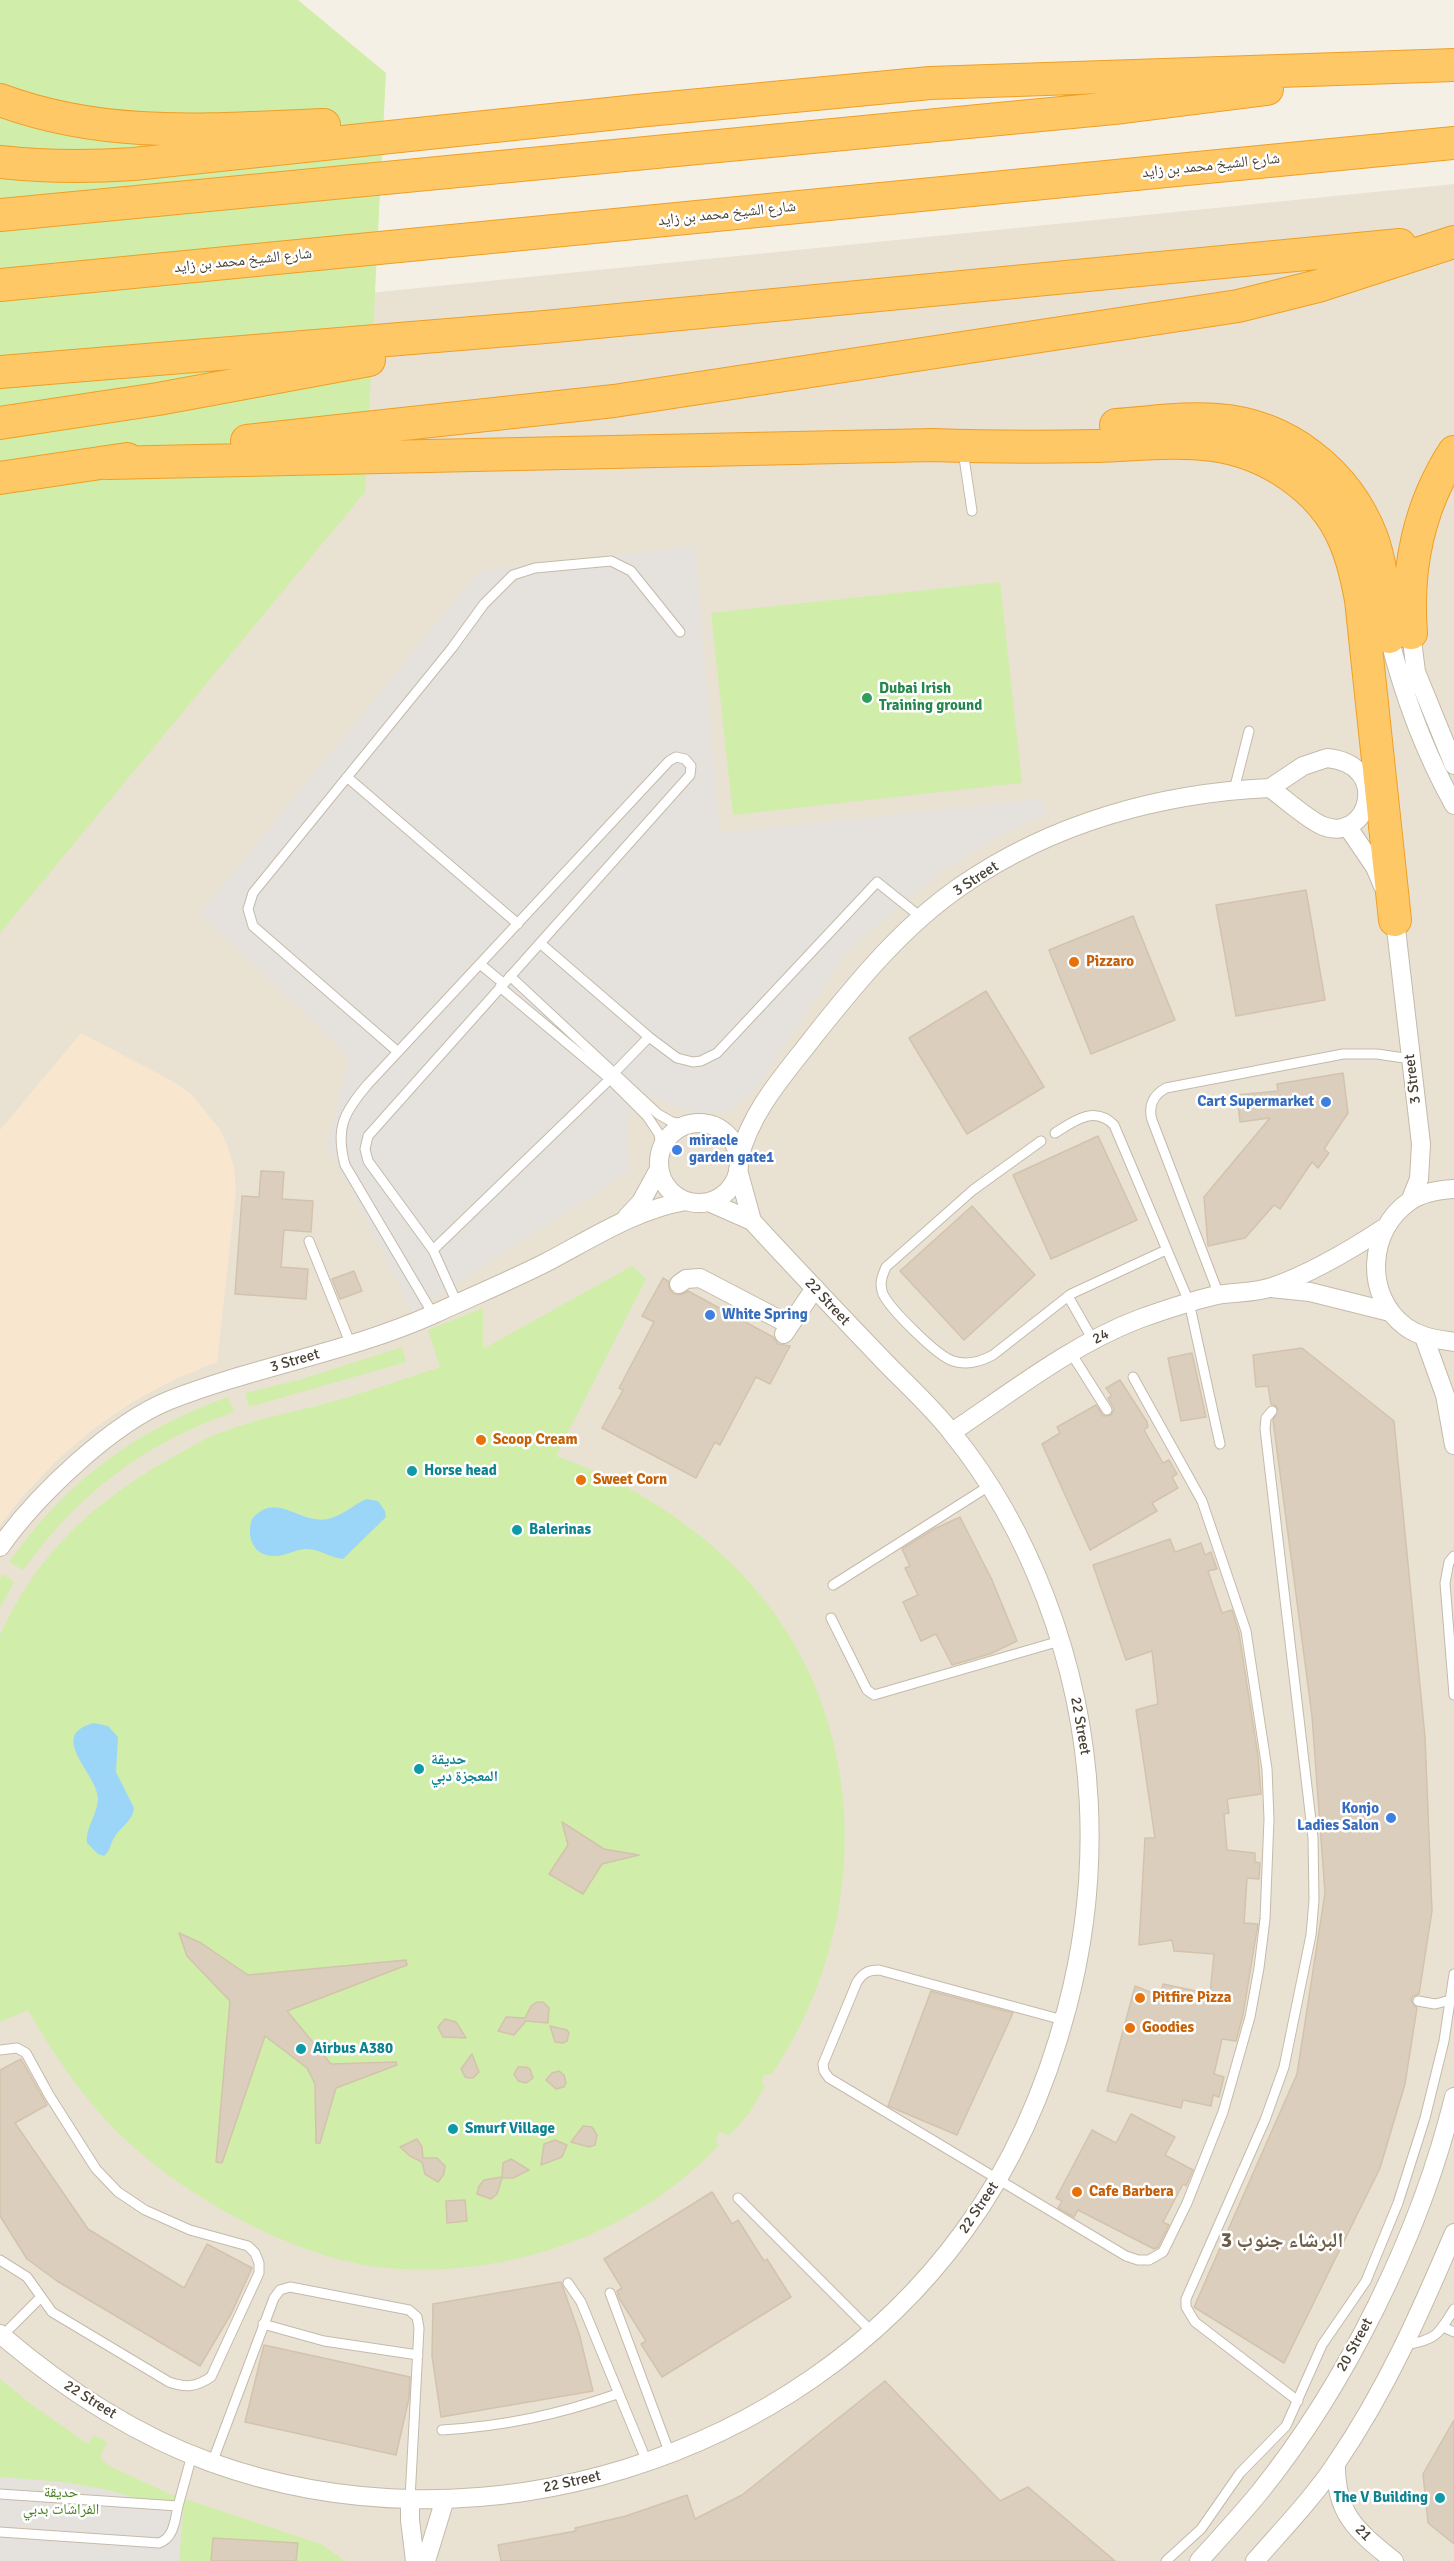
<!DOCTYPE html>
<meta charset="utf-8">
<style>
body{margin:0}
canvas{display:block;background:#f5f0e6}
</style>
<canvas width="1454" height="2561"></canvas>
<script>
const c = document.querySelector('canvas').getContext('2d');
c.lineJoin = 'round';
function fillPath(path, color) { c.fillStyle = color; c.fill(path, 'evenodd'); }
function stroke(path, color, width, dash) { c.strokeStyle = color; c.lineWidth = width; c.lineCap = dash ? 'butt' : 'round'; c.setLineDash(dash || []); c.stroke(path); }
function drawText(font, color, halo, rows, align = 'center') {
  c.font = font + ' Signika,"Noto Naskh Arabic",sans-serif'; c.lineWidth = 5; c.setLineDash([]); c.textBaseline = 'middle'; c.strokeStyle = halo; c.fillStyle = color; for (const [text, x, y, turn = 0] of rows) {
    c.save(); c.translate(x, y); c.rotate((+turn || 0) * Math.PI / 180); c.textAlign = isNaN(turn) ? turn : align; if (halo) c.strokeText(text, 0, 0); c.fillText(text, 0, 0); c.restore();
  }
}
fillPath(new Path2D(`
 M 1454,184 L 1454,2561 L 0,2561 L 0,330 Z`), '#e9e2d3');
fillPath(new Path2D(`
 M 81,1033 L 174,1082 L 192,1095 L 219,1128 L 228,1147 L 234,1168 L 236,1190 L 217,1362 L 173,1380 L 131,1403 L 92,1430 L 56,1461 L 23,1496 L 0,1525 L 0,1130 Z`), '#f9e6ce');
fillPath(new Path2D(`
 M 0,0 L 298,0 L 386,73 L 365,492 L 0,933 Z
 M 1000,582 L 1022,783 L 733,815 L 711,613 Z
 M 632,1266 L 646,1279 L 556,1456 C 651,1489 746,1557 796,1647 C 871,1781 857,1948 772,2074 L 764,2075 L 762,2083 L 765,2086 L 750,2112 L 729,2136 L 722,2132 L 718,2134 L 716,2142 L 719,2145 C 635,2234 508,2279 386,2268 C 305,2261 196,2203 136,2149 C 91,2110 58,2062 28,2010 L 0,2022 L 0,1635 C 36,1556 91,1504 166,1461 C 184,1451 203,1439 222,1432 C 264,1416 307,1410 349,1397 C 380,1387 410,1377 440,1367 L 428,1330 L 483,1308 L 483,1349 Z
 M 402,1347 L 406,1362 L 249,1407 L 245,1393 L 299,1380 Z
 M 228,1397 L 234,1412 C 143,1444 80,1492 23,1570 L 9,1562 C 67,1481 135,1430 228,1397 Z
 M 2,1574 L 14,1582 L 0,1608 L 0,1578 Z
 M 0,2379 L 31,2404 L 88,2444 L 94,2435 L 107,2442 L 100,2457 L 109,2466 L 170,2494 L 321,2544 L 345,2561 L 0,2561 Z`), '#d1edaa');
fillPath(new Path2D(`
 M 695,546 L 720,833 L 1041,799 L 1048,813 L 994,839 L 939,873 L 848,951 L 756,1088 L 730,1111 L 699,1116 L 650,1096 L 627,1116 L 629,1171 L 413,1312 L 327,1144 L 350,1058 L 200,913 L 479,571 Z
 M 0,2477 L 62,2482 L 103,2489 L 183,2511 L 179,2561 L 0,2561 Z`), '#e5e2de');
fillPath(new Path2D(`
 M 366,1499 L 378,1501 L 385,1511 L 386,1517 L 343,1559 C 331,1558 320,1549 307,1549 C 296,1549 286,1556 275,1556 C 253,1557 246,1536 252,1519 C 277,1490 299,1525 328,1519 C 341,1516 354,1505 366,1499 Z
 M 94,1723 L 108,1726 L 118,1737 L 116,1772 L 134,1808 C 133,1821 120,1827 114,1838 C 110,1845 110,1851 104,1856 L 98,1854 L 87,1843 C 85,1828 98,1814 98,1798 C 97,1773 46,1735 94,1723 Z`), '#9bd5f8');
const building = new Path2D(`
 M 1306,890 L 1325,1000 L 1236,1016 L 1216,905 Z
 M 1133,916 L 1175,1020 L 1091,1054 L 1049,950 Z
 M 986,991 L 1044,1087 L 967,1134 L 909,1038 Z
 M 1343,1073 L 1348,1113 L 1324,1149 L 1329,1153 L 1318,1168 L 1312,1162 L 1280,1209 L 1274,1205 L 1245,1238 L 1208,1246 L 1204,1197 L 1270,1118 L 1240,1122 L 1237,1095 L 1278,1091 L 1277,1084 Z
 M 1098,1136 L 1137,1220 L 1051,1259 L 1013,1175 Z
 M 261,1171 L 284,1172 L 282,1199 L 313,1201 L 311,1232 L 284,1230 L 281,1267 L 308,1269 L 306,1299 L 235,1294 L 242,1196 L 259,1197 Z
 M 972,1206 L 1035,1275 L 964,1340 L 900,1271 Z
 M 354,1271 L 362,1291 L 340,1299 L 332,1279 Z
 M 663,1278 L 668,1281 L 670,1290 L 674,1294 L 681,1295 L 688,1291 L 773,1337 L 778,1344 L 790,1346 L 770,1384 L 756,1377 L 720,1445 L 715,1442 L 696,1478 L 602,1428 L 623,1390 L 619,1388 L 654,1322 L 642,1316 Z
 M 1302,1348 L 1394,1421 L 1425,1737 L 1432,1911 L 1419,1994 L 1413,1996 L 1411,2000 L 1417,2008 L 1405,2084 L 1380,2168 L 1284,2363 L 1194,2307 L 1297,2074 L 1325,1893 L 1312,1716 L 1273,1420 L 1278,1409 L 1276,1406 L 1271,1404 L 1268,1386 L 1256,1387 L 1253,1355 Z
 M 1192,1353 L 1206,1417 L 1181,1421 L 1168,1358 Z
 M 1120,1380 L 1147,1422 L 1148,1427 L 1144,1430 L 1163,1463 L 1169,1460 L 1177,1474 L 1172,1477 L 1178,1488 L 1152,1503 L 1157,1511 L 1090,1550 L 1042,1444 L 1060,1433 L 1057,1427 L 1096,1405 L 1103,1416 L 1111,1415 L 1114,1409 L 1108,1398 L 1112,1396 L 1106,1388 Z
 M 960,1517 L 992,1580 L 1017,1641 L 990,1654 L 952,1665 L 936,1634 L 921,1641 L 903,1602 L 918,1595 L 905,1568 L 910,1566 L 902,1549 L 934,1529 Z
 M 1170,1539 L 1175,1552 L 1201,1543 L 1205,1555 L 1211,1552 L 1217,1569 L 1208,1571 L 1222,1613 L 1232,1610 L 1239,1633 L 1258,1756 L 1261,1794 L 1227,1799 L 1229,1813 L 1224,1814 L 1227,1850 L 1255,1853 L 1255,1862 L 1260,1863 L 1259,1879 L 1247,1878 L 1244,1923 L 1258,1924 L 1243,2015 L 1236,2041 L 1222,2039 L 1214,2074 L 1224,2077 L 1219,2097 L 1213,2095 L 1211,2106 L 1183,2100 L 1181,2108 L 1107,2091 L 1135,1986 L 1160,1996 L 1163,1984 L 1210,1994 L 1214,1954 L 1174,1951 L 1172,1940 L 1139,1945 L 1145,1838 L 1155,1838 L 1136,1710 L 1158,1704 L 1152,1651 L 1126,1660 L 1093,1565 Z
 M 562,1822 L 604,1849 L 639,1855 L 602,1864 L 583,1894 L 549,1874 L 568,1845 Z
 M 179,1933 L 201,1943 L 248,1975 L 406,1960 L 407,1965 L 287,2011 L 331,2064 L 396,2062 L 397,2065 L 336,2088 L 320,2143 L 316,2143 L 315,2084 L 307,2068 L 265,2036 L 222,2163 L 216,2162 L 230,2001 L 187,1956 Z
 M 931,1991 L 1013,2013 L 957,2135 L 888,2106 Z
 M 537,2002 L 543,2002 L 549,2008 L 548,2023 L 526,2021 L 514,2035 L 498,2031 L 506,2017 L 525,2018 L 531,2006 Z
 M 445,2019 L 456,2022 L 466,2038 L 443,2037 L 438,2027 Z
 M 550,2026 L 567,2030 L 569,2033 L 567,2041 L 563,2043 L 555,2042 Z
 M 472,2054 L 479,2072 L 473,2078 L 469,2078 L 465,2077 L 461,2069 Z
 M 21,2059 L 47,2105 L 15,2123 L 88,2229 L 184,2288 L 207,2244 L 252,2268 L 231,2314 L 200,2366 L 57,2281 L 27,2259 L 0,2216 L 0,2070 Z
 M 518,2067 L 526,2067 L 530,2069 L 533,2078 L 526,2083 L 518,2081 L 514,2074 Z
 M 559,2071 L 564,2075 L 566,2083 L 564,2087 L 556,2089 L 546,2080 L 552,2073 Z
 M 1131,2114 L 1175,2137 L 1165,2155 L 1193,2170 L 1186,2186 L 1183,2184 L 1163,2222 L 1169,2225 L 1158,2247 L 1154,2249 L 1078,2210 L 1074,2217 L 1058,2208 L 1062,2201 L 1056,2198 L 1092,2130 L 1116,2143 Z
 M 583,2126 L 592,2127 L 597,2135 L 595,2145 L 589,2147 L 571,2142 Z
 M 417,2139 L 422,2147 L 423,2158 L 437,2158 L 445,2166 L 444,2174 L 438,2182 L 425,2174 L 422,2162 L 410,2156 L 400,2147 Z
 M 555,2140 L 567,2145 L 562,2157 L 541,2165 L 544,2144 Z
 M 511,2159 L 529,2170 L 513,2178 L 502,2178 L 497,2194 L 491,2199 L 477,2194 L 479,2186 L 484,2180 L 502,2177 L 503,2163 Z
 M 712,2192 L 732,2224 L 738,2220 L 764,2261 L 767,2259 L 791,2297 L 662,2377 L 641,2344 L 646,2341 L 619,2298 L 617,2291 L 622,2288 L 604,2259 Z
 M 465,2200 L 467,2221 L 447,2223 L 446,2201 Z
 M 561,2282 L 579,2333 L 593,2391 L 441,2417 L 432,2356 L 433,2304 Z
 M 264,2345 L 410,2377 L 409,2398 L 396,2455 L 245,2422 Z
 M 885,2381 L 1000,2501 L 1028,2487 L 1115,2561 L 501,2561 L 498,2545 L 576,2531 L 575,2528 L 626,2516 L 687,2495 L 695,2519 L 742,2495 Z
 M 1454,2420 L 1454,2544 L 1428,2523 L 1423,2474 Z
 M 213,2538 L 298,2543 L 296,2561 L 211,2561 Z`);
fillPath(building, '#dbcebd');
stroke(building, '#d3c3ac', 1.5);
const lane = new Path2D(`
 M 963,451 L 972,511
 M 347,777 L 518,924
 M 1234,790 L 1249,731
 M 540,943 L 649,1037 L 677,1058 L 693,1062 L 701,1061 L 717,1053 L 877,882 L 922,918
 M 480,964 L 503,983
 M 510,976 L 658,1114 L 672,1122 L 688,1125
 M 500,987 L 610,1079 L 647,1116 L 659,1134 L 661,1149
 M 398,1052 L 253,926 L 248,909 L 253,893 L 452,648 L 484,604 L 513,575 L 535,568 L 611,561 L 631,571 L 680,632
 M 614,1073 L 649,1037
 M 1055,1133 C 1074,1121 1094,1105 1114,1125 L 1189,1302 L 1220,1444
 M 1041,1141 L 973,1190 L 886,1267 C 882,1276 879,1284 883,1294 C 890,1309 937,1356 953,1361 C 967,1366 980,1362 993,1355 L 1071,1294 L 1166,1250
 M 309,1241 L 351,1345
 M 433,1250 L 610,1079
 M 1219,1295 L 1152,1120 C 1148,1106 1153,1095 1166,1088 L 1343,1054 L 1377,1054 L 1411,1059
 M 1068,1296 L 1093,1340
 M 433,1314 L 345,1165 C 335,1128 344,1112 368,1084 L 669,761 L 676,757 L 685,759 L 691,766 L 690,775 L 368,1136 L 365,1149 L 368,1161 L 433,1250 L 457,1303
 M 1071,1353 L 1107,1410
 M 1272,1411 L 1266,1418 L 1265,1429 L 1313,1838 L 1314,1900 L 1311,1935 L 1284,2067 L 1265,2120 L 1186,2299 L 1186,2307 L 1195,2322 L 1298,2401
 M 1454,1556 L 1449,1562 L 1445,1583 L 1454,1695
 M 833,1585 L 989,1486
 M 831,1618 L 867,1690 L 874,1695 L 1060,1641
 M 1418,2001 L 1435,2004 L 1451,2000
 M 1063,2020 L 879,1970 C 868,1970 863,1973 857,1982 L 823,2064 L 824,2071 L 829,2078 L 1126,2256 L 1138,2260 L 1149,2260 L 1163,2252 L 1187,2203 L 1223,2112 L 1250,2017 L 1259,1968 L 1265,1919 L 1269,1819 L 1267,1769 L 1246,1631 L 1202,1501 L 1133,1377
 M 0,2050 L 17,2048 L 26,2053 L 49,2095 L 96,2169 L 118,2192 L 145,2210 L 190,2230 L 248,2246 L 255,2253 L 259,2263 L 259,2273 L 211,2377 C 196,2387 186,2388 169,2382 L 52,2312 L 27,2277 L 0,2260
 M 738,2198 L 872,2332
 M 568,2283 L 581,2302 L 647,2462
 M 610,2293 L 670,2454
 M 263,2324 L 324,2341 L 418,2355
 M 1443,2327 L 1454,2332
 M 2,2336 L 41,2297
 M 1405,2345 C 1436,2340 1438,2335 1454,2309
 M 442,2430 C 505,2426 557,2415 617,2394
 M 212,2463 L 274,2298 L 280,2290 L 290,2287 L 409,2310 L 417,2317 L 419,2328 L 410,2499
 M 0,2494 L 178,2506 C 175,2520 174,2538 159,2543 L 0,2532
 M 178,2506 L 192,2455
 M 1166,2561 L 1201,2529 L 1240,2473 L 1286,2426 L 1322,2345 L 1366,2281 L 1398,2203 L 1425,2118 L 1444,2041 L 1454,1974`);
const street = new Path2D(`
 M 1411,633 L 1416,672 L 1454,765
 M 1389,637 C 1404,697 1424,751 1454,805
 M 1327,758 C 1392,764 1369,844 1323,826 C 1308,820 1284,798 1270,788 L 1303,766 Z
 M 1347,826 L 1375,867 L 1383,886
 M 1392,912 L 1395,920 L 1421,1144 L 1419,1179 L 1411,1199
 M659 1163a40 40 0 1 1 80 0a40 40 0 1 1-80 0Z
 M 739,1158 C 752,1109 785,1074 815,1035 C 858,981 903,926 961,886 C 1052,823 1160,793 1270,788
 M 738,1170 L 752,1221
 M 1454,1189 C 1439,1190 1423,1192 1410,1201 C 1368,1229 1363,1296 1406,1327 C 1421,1338 1437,1339 1454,1342
 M 627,1217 L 641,1202 L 659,1169
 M 679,1284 L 686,1279 L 700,1278 L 790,1325
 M 1271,1288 L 1310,1292 L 1390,1312
 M 784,1334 L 815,1288
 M 1424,1337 L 1445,1395 L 1454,1445
 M 952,1432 C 1012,1392 1071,1345 1139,1319 C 1164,1310 1191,1301 1217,1295 C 1235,1292 1255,1293 1272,1287 C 1312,1273 1349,1251 1384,1228
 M 0,1547 C 36,1496 112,1423 170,1400 C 257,1366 349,1352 434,1314 C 471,1297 509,1281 545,1263 C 591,1239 634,1210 686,1201
 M 0,2334 C 62,2387 133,2434 210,2462 C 477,2559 797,2461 964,2231 C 1013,2164 1046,2088 1067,2008 C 1103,1872 1096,1731 1046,1599 C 1024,1541 992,1482 952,1433 C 932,1407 906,1384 883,1360 C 839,1314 795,1268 752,1221 L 709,1202
 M 1336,2463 C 1335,2514 1357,2531 1394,2561
 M 410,2499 L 410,2520 L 415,2561
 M 426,2561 L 445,2499
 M 1199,2561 C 1219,2539 1240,2516 1259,2493 C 1347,2384 1421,2232 1454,2097
 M 1255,2561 C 1283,2529 1314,2497 1337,2462 C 1386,2390 1420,2313 1454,2233`);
const highway = new Path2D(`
 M 0,100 C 107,140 213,129 324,125
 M 0,162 C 45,167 89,167 134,164 L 637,111 L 930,83 L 1454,65
 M 0,215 L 1124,107 L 1267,89
 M 0,285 L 1454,143
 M 0,372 L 545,327 L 1400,245
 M 0,423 L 158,399 L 369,360
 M 1116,425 C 1149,423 1184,417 1217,420 C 1287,425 1347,472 1372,538 C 1383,569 1384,605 1389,637
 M 247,441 L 614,401 L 1238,306 L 1318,286 L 1454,242
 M 107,463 L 933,445 C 988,447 1043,447 1097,446 C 1134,445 1175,440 1212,445 C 1266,452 1321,487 1344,539 C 1353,559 1357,578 1361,600 L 1395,920
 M 0,478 L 127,459
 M 1411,633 C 1406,569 1419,506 1454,452`);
stroke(lane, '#c4baaa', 11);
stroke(street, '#c4baaa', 20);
stroke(highway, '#ee9f26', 34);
stroke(lane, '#fff', 9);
stroke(street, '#fff', 18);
stroke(highway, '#ffc866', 32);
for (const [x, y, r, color] of [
 [867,698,6,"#2e9e5b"],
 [1074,962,6,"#e8710a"],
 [1326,1102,6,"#3f7fe0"],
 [677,1150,6,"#3f7fe0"],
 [710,1315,6,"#3f7fe0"],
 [481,1440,6,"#e8710a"],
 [412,1471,6,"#0f9aa8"],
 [581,1480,6,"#e8710a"],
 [517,1530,6,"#0f9aa8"],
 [419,1769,6,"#0f9aa8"],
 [1391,1818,6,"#3f7fe0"],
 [1140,1998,6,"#e8710a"],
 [1130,2028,6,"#e8710a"],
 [301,2049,6,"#0f9aa8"],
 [453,2129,6,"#0f9aa8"],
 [1077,2192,6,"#e8710a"],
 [1440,2498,6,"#0f9aa8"]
]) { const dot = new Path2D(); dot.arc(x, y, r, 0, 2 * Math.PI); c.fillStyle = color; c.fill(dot); stroke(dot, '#fff', 2); }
drawText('15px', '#484034', '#fff', [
 ["شارع الشيخ محمد بن زايد",1211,166,-6],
 ["شارع الشيخ محمد بن زايد",727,214,-6],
 ["شارع الشيخ محمد بن زايد",243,261,-6],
 ["3 Street",976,879,-33],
 ["3 Street",1413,1079,-97],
 ["22 Street",827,1302,47],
 ["24",1101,1337,-27],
 ["3 Street",295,1361,-16],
 ["22 Street",1080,1726,80],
 ["22 Street",979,2208,-56],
 ["20 Street",1355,2345,-61],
 ["22 Street",90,2400,32],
 ["22 Street",572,2482,-12],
 ["21",1363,2533,46]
]);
drawText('bold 15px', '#27864d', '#fff', [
 ["Dubai Irish",879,689],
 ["Training ground",879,706]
], 'left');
drawText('bold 15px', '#c56008', '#fff', [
 ["Pizzaro",1086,962],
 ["Scoop Cream",493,1440],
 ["Sweet Corn",593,1480],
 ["Pitfire Pizza",1152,1998],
 ["Goodies",1142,2028],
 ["Cafe Barbera",1089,2192]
], 'left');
drawText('bold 15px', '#366cbe', '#fff', [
 ["Cart Supermarket",1314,1102],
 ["miracle",689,1141,"left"],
 ["garden gate1",689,1158,"left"],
 ["White Spring",722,1315,"left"],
 ["Konjo",1379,1809],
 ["Ladies Salon",1379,1826]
], 'right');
drawText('bold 15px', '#0d838f', '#fff', [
 ["Horse head",424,1471],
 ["Balerinas",529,1530],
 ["حديقة",431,1760],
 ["المعجزة دبي",431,1777],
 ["Airbus A380",313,2049],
 ["Smurf Village",465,2129],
 ["The V Building",1428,2498,"right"]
], 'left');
drawText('15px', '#488021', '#fff', [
 ["حديقة",61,2493],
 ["الفراشات بدبي",61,2510]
]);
drawText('bold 21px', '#6c5d4a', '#fff', [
 ["البرشاء جنوب 3",1282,2241]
]);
</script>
